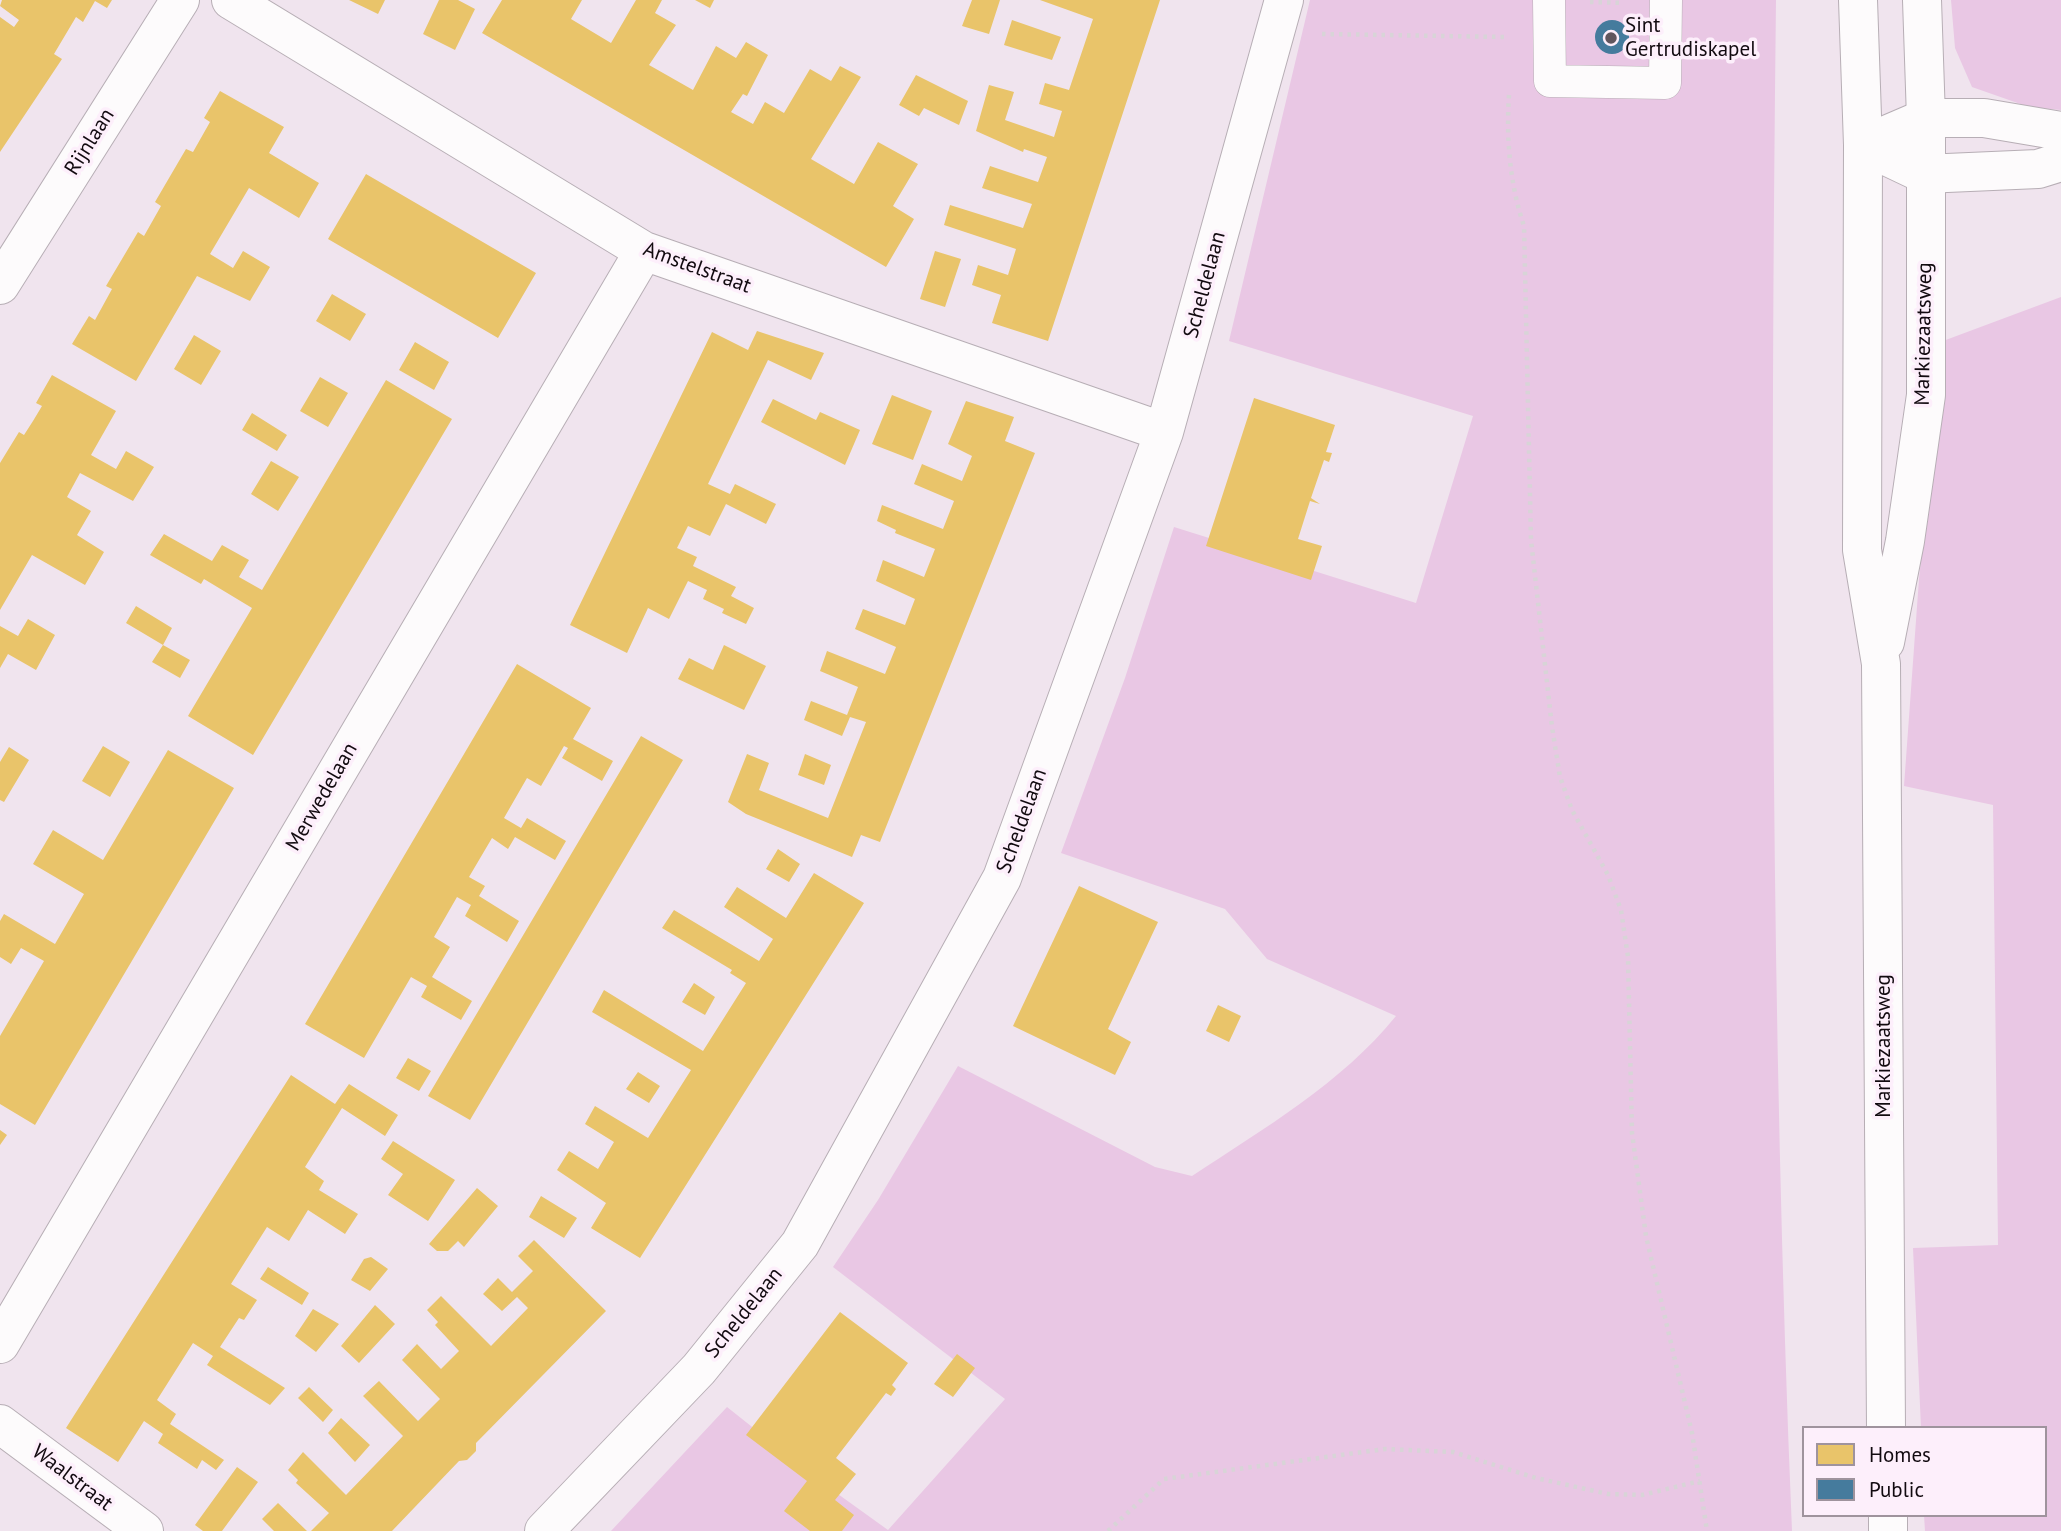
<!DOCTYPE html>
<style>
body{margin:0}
#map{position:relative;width:2061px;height:1531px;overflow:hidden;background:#f0e4ee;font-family:"PT Sans",sans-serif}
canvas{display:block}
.legend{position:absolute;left:1802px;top:1426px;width:245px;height:91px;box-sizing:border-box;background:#fdeffb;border:2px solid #9f939d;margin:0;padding:9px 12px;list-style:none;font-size:21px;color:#120a10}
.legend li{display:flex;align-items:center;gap:14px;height:35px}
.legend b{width:35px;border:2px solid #9f939d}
</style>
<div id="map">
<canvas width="2061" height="1531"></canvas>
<ul class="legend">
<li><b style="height:19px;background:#e9c46a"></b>Homes</li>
<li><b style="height:19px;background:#457b9d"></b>Public</li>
</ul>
</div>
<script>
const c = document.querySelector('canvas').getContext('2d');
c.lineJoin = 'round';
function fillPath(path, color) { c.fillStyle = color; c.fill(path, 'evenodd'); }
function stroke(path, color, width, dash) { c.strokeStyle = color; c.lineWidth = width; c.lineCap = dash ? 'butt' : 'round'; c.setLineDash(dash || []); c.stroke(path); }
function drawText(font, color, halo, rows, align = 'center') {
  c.font = font + ' "PT Sans",sans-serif'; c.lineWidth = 7; c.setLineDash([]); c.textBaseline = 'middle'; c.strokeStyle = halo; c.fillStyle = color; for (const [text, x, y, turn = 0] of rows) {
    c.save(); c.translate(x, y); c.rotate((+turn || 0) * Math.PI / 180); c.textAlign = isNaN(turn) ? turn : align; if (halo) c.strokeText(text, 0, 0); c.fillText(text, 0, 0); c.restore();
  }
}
fillPath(new Path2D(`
 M 1310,0 L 1776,0 C 1770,510 1771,1021 1792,1531 L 611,1531 L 727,1407 L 824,1484 L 888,1530 L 1005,1399 L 833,1267 L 878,1200 L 958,1066 L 1155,1167 L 1192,1176 C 1263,1129 1342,1083 1396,1016 L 1267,959 L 1225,909 L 1061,853 L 1125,678 L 1174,527 L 1416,603 L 1473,416 L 1229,341 Z
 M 1951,0 L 2061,0 L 2061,110 L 2029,107 L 1972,87 L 1955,48 Z
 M 2061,297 L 2061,1531 L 1925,1531 L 1924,1515 L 2045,1515 L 2045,1428 L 1921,1428 L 1913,1248 L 1998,1245 L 1993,805 L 1904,786 L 1919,579 L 1943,341 Z`), '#e9c7e4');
fillPath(new Path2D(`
 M 2,0 L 112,0 L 107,8 L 95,1 L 83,22 L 76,17 L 54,54 L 62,59 L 0,152 L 0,17 L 14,27 L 19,20 L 0,6 Z
 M 349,0 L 385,0 L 378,14 Z
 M 439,0 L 458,0 L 475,9 L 455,50 L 423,34 Z
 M 502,0 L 582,0 L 571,19 L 611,43 L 636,0 L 662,0 L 655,13 L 676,25 L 649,65 L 693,90 L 716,46 L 736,58 L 746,42 L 768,55 L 747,96 L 743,94 L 731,112 L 753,124 L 765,102 L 784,113 L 810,69 L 831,81 L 840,66 L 861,77 L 811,159 L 854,184 L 878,142 L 918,164 L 893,206 L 914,219 L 886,267 L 482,33 Z
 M 695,0 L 714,0 L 710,8 Z
 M 972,0 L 1000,0 L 989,34 L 962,26 Z
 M 1040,0 L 1160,0 L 1048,341 L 992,323 L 1001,295 L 972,285 L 978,265 L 1008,275 L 1016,249 L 944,225 L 950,205 L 1023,228 L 1032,204 L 982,188 L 990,166 L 1038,182 L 1047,157 L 1024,149 L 1023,152 L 976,131 L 989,85 L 1014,92 L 1005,120 L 1054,137 L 1062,111 L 1039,104 L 1045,83 L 1069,90 L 1093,19 Z
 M 1012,20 L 1061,37 L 1052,60 L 1004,45 Z
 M 916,75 L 968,101 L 959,125 L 924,108 L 919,116 L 899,105 Z
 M 220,91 L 284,127 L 269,153 L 319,183 L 299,218 L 249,188 L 210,254 L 233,268 L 243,251 L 270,267 L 250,301 L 197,276 L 136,381 L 72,344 L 89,316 L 95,320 L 112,289 L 106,286 L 138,232 L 144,236 L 161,206 L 155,202 L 186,149 L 193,152 L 210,122 L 204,118 Z
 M 366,174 L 536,273 L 498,338 L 328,239 Z
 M 935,251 L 961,259 L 945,307 L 920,299 Z
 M 332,294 L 366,314 L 350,341 L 316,321 Z
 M 757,331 L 824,353 L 811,380 L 768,360 L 708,484 L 730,494 L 735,484 L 776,504 L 766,524 L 726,504 L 710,536 L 688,526 L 677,548 L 697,557 L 693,566 L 736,587 L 731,596 L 754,608 L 746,624 L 722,613 L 724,609 L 703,599 L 707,590 L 688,581 L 669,619 L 648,608 L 627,653 L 570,625 L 712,332 L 748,350 Z
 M 194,335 L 221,351 L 201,385 L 174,369 Z
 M 415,342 L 449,362 L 434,390 L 399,370 Z
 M 52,375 L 116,411 L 91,455 L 116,469 L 126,451 L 154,467 L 133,501 L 80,473 L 67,497 L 91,511 L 77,535 L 104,552 L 85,585 L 32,555 L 0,610 L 0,463 L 19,432 L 24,435 L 33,421 L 42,406 L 36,403 Z
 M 320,377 L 348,393 L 328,427 L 300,411 Z
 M 386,380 L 452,419 L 253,755 L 188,716 L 252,608 L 204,579 L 201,584 L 150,555 L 164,534 L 212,561 L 222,545 L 249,560 L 239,577 L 262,590 Z
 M 892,395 L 932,411 L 913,460 L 872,444 Z
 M 1254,398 L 1335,425 L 1326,452 L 1332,453 L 1329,462 L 1324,460 L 1311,498 L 1320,504 L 1310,501 L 1298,539 L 1322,546 L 1311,580 L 1206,546 Z
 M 773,399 L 816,420 L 820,412 L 860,430 L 845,465 L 761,422 Z
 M 966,401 L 1014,417 L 1005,441 L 1035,453 L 880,842 L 861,835 L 852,857 L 746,814 L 728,802 L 747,754 L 769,763 L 759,790 L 828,818 L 866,722 L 850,717 L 842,736 L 804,720 L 811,701 L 847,715 L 858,687 L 820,671 L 827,651 L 885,674 L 896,647 L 855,629 L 863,609 L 905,625 L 915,599 L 876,581 L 883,560 L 924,577 L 935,549 L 895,533 L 896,530 L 877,521 L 882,505 L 943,529 L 954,501 L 914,484 L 922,464 L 962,481 L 972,456 L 948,444 Z
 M 252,413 L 287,435 L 277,451 L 242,430 Z
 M 271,461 L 299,477 L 278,511 L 251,494 Z
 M 136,606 L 172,628 L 163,645 L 126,623 Z
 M 28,619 L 55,635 L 36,670 L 8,654 L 0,668 L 0,626 L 18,636 Z
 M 163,645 L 190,660 L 180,678 L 152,662 Z
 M 724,645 L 766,666 L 744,710 L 678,679 L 689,658 L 713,670 Z
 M 517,664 L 591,708 L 573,739 L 613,761 L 602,781 L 562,758 L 568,748 L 564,746 L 541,786 L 527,778 L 504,818 L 521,828 L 527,818 L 566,841 L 555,860 L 515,837 L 508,849 L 492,838 L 469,877 L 485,886 L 479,896 L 519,921 L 507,942 L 465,916 L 471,905 L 457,897 L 434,937 L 450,947 L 432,977 L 472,1001 L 461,1020 L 421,997 L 427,986 L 411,977 L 364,1058 L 305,1024 Z
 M 641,736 L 683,760 L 470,1120 L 428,1096 Z
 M 103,746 L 130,762 L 110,797 L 82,781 Z
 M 9,747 L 29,760 L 4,802 L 0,800 L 0,762 Z
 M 168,750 L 234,788 L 35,1125 L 0,1104 L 0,1036 L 44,961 L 21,948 L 11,964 L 0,957 L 0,921 L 4,914 L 55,944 L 84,894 L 33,864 L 53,830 L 103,860 Z
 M 805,754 L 831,765 L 824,785 L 798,775 Z
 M 778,849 L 800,864 L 789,882 L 766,869 Z
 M 814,873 L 864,903 L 640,1258 L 591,1228 L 606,1203 L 557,1170 L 569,1151 L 598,1169 L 614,1142 L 585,1124 L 595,1106 L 648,1138 L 691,1070 L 592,1012 L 604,990 L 703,1051 L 746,983 L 730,973 L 732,970 L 662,928 L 674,910 L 759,961 L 773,939 L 724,907 L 737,887 L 786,918 Z
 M 1079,886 L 1158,922 L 1108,1029 L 1131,1042 L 1115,1075 L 1013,1026 Z
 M 694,983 L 715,997 L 705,1015 L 682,1002 Z
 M 1218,1005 L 1241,1016 L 1229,1042 L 1206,1031 Z
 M 408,1058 L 431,1071 L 419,1091 L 396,1078 Z
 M 638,1072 L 660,1086 L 649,1103 L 626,1089 Z
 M 291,1075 L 335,1104 L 349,1084 L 398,1115 L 385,1136 L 342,1108 L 305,1167 L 324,1181 L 319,1190 L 358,1214 L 345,1234 L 308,1210 L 289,1241 L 267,1227 L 231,1284 L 257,1300 L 244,1320 L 239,1318 L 220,1347 L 285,1388 L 270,1405 L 207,1365 L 213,1356 L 193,1343 L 157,1400 L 176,1414 L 170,1424 L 224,1460 L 216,1470 L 202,1460 L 197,1469 L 158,1443 L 163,1434 L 144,1421 L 118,1462 L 66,1428 Z
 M 0,1130 L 7,1135 L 0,1145 Z
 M 393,1141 L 455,1180 L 428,1221 L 388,1195 L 403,1174 L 381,1159 Z
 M 477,1188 L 498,1206 L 464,1247 L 458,1241 L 448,1251 L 437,1251 L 429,1244 Z
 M 541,1196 L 577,1218 L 564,1238 L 529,1217 Z
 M 534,1240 L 606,1311 L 476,1443 L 476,1451 L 467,1460 L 459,1461 L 392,1531 L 311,1531 L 329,1513 L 296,1483 L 298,1480 L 288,1470 L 303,1452 L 346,1495 L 403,1436 L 363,1396 L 379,1381 L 418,1421 L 440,1399 L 402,1360 L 417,1344 L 441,1369 L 459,1351 L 435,1325 L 438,1322 L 427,1310 L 441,1296 L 491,1346 L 528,1308 L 517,1297 L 502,1311 L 483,1294 L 498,1278 L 512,1292 L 533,1271 L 518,1256 Z
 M 371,1257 L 388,1269 L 370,1291 L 351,1280 L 364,1259 Z
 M 268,1267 L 309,1293 L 302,1305 L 260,1279 Z
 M 375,1305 L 395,1324 L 359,1363 L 341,1346 Z
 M 313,1309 L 339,1324 L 316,1352 L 295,1336 Z
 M 840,1312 L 908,1363 L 892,1385 L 896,1389 L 891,1396 L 886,1393 L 836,1458 L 856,1474 L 835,1500 L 854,1515 L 842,1531 L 810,1531 L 784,1511 L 807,1481 L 746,1435 Z
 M 957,1354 L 975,1368 L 953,1397 L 934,1384 Z
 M 309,1387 L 333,1410 L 323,1422 L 298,1398 Z
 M 341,1418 L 370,1445 L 355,1462 L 328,1433 Z
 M 237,1467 L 258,1482 L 222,1531 L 203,1531 L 195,1525 Z
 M 278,1503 L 307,1531 L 274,1531 L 262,1519 Z`), '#e9c46a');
fillPath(new Path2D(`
 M1595 37a17 17 0 1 1 34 0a17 17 0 1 1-34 0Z`), '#457b9d');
const pedestrian = new Path2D(`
 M 1549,0 L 1550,81 L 1665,83 L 1666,0`);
const minor = new Path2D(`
 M 231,0 L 644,251 L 1164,432
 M 0,285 L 180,0
 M 0,1344 L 644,251
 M 0,1424 L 144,1531
 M 544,1531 L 699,1369 L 800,1244 L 1002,878 L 1164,432 L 1284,0`);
const tertiary = new Path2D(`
 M 1863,145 L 1924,174 L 2038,169 L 2061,162
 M 1863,145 L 1926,118 L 1984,118 L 2061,131`);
const primary = new Path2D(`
 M 1858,0 L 1863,145 L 1862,550 L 1881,664 L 1886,1428
 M 1885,642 L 1905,541 L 1926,395 L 1926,118 L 1922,0
 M 1888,1515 L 1888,1531`);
stroke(pedestrian, '#b7aeb5', 33);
stroke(minor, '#b7aeb5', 40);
stroke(tertiary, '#b7aeb5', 40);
stroke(primary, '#b7aeb5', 40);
stroke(new Path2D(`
 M 1590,2 L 1624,3
 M 1322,34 L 1505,37
 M 1509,95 C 1506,139 1510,185 1524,226 L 1531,540 L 1552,727 L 1560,777 L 1572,810 L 1608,875 L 1621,910 L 1628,957 L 1632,1133 L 1646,1236 L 1692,1433 L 1707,1531
 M 1108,1531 L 1164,1479 L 1385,1449 L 1453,1452 L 1536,1478 L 1608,1494 L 1642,1495 L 1700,1481`), '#d8d4d7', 4.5, [3.5, 5]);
stroke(pedestrian, '#fdfbfc', 32);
stroke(minor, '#fdfbfc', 38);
stroke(tertiary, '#fdfbfc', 38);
stroke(primary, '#fdfbfc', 38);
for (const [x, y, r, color] of [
 [1611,38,7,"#60565e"]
]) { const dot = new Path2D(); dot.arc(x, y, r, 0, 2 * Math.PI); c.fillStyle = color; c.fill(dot); stroke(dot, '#fdeffb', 2.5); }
drawText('21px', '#120a10', '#fdeffb', [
 ["Sint",1625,26],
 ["Gertrudiskapel",1625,50]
], 'left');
drawText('21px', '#120a10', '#fdeffb', [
 ["Rijnlaan",90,142,-58],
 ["Amstelstraat",697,268,20],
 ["Scheldelaan",1205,285,-75],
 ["Markiezaatsweg",1924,334,-89],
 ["Merwedelaan",322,797,-60],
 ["Scheldelaan",1022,821,-70],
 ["Markiezaatsweg",1884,1046,-90],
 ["Scheldelaan",744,1313,-51],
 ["Waalstraat",72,1478,37]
]);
</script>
